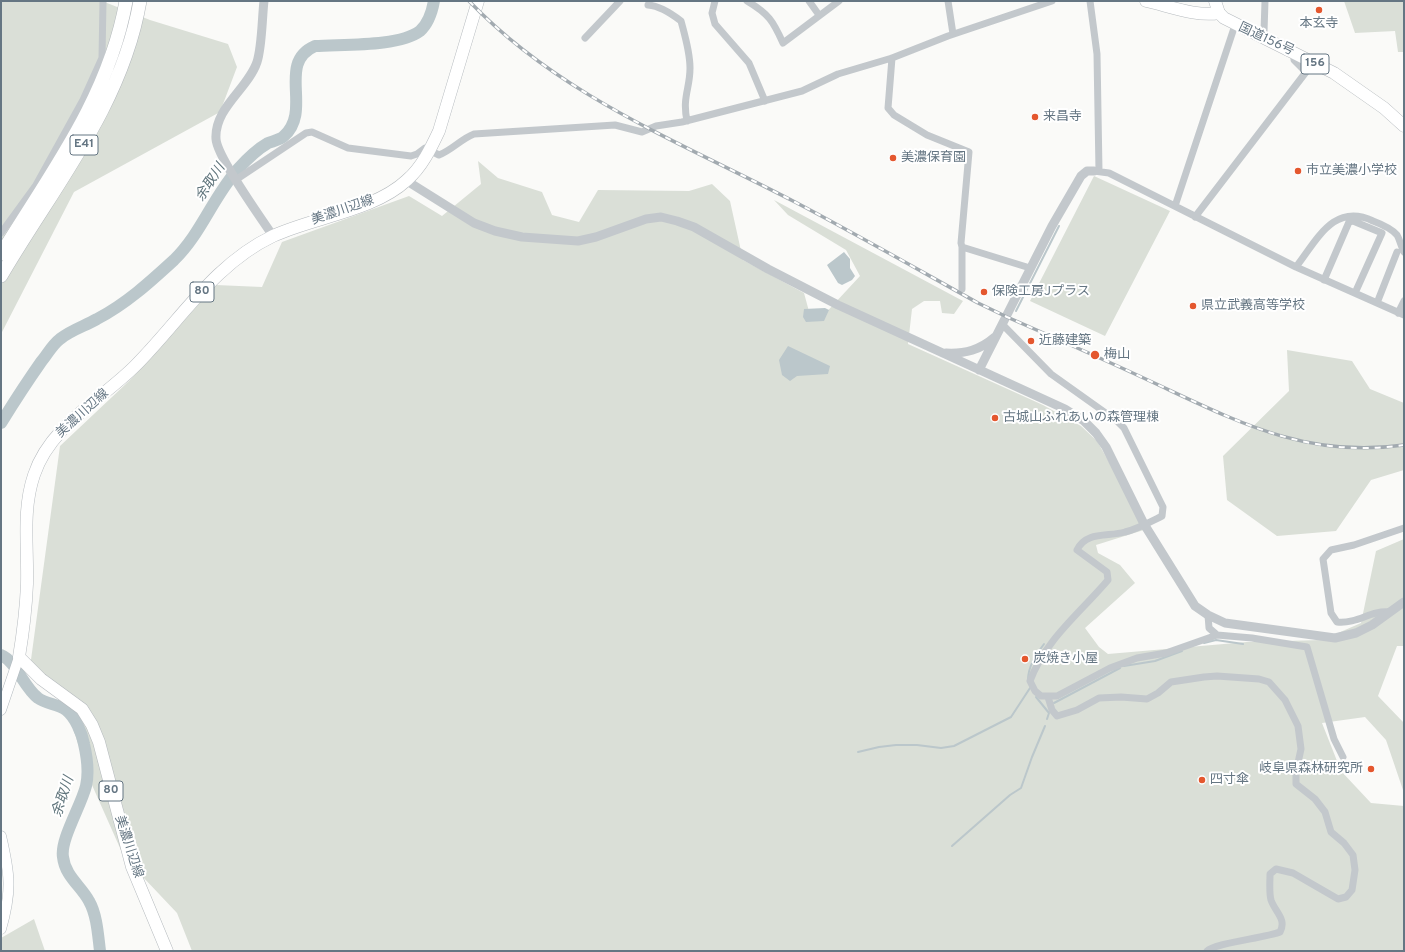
<!DOCTYPE html>
<meta charset="utf-8">
<style>
body{margin:0}
#map{position:relative;width:1405px;height:952px;overflow:hidden;background:#fafaf8;font-family:Overpass,sans-serif}
canvas{display:block}
.frame{position:absolute;inset:0;border:2px solid #657683;pointer-events:none}
</style>
<div id="map">
<canvas width="1405" height="952"></canvas>
<div class="frame"></div>
</div>
<script>
const c = document.querySelector('canvas').getContext('2d');
c.lineJoin = 'round';
function fillPath(path, color) { c.fillStyle = color; c.fill(path, 'evenodd'); }
function stroke(path, color, width, dash) { c.strokeStyle = color; c.lineWidth = width; c.lineCap = dash ? 'butt' : 'round'; c.setLineDash(dash || []); c.stroke(path); }
function drawText(font, color, halo, rows, align = 'center') {
  c.font = font + ' Overpass,"Noto Sans JP",sans-serif'; c.lineWidth = 4; c.setLineDash([]); c.textBaseline = 'middle'; c.strokeStyle = halo; c.fillStyle = color; for (const [text, x, y, turn = 0] of rows) {
    c.save(); c.translate(x, y); c.rotate((+turn || 0) * Math.PI / 180); c.textAlign = isNaN(turn) ? turn : align; if (halo) c.strokeText(text, 0, 0); c.fillText(text, 0, 0); c.restore();
  }
}
fillPath(new Path2D(`
 M 1,1 L 102,1 L 150,20 L 228,44 L 237,67 L 220,112 L 74,192 L 1,334 Z
 M 1344,1 L 1404,1 L 1404,52 L 1398,52 L 1395,31 L 1355,33 Z
 M 478,161 L 498,178 L 542,192 L 552,215 L 579,222 L 598,190 L 689,191 L 712,184 L 730,201 L 743,260 L 804,293 L 810,315 L 821,318 L 860,276 L 846,250 L 788,215 L 774,200 L 963,301 L 954,314 L 942,313 L 940,301 L 924,301 L 912,309 L 908,344 L 1043,405 L 1081,426 L 1097,441 L 1147,529 L 1096,545 L 1098,553 L 1120,565 L 1135,583 L 1085,628 L 1099,647 L 1108,654 L 1247,642 L 1322,640 L 1361,623 L 1376,551 L 1404,539 L 1404,646 L 1397,646 L 1378,696 L 1404,723 L 1404,793 L 1386,740 L 1365,717 L 1322,723 L 1341,771 L 1371,803 L 1404,806 L 1404,951 L 192,951 L 177,913 L 124,857 L 92,785 L 65,705 L 30,667 L 60,446 L 129,381 L 216,285 L 262,287 L 282,242 L 409,196 L 442,216 L 481,184 Z
 M 1094,176 L 1170,211 L 1105,336 L 1030,301 Z
 M 1287,350 L 1352,361 L 1370,389 L 1404,403 L 1404,470 L 1371,480 L 1336,531 L 1277,536 L 1227,500 L 1223,456 L 1289,391 Z
 M 34,919 L 45,951 L 1,951 L 1,938 Z`), '#dadfd7');
fillPath(new Path2D(`
 M 844,252 L 850,259 L 850,268 L 855,276 L 852,280 L 842,285 L 838,283 L 827,265 Z
 M 825,308 L 829,310 L 824,321 L 806,322 L 803,317 L 804,309 Z
 M 788,346 L 830,366 L 828,374 L 797,376 L 790,381 L 782,375 L 779,360 Z`), '#bbc7cb');
stroke(new Path2D(`
 M 1016,311 L 1059,226
 M 1204,643 L 1216,640 L 1243,644
 M 1124,666 L 1155,661 L 1182,651
 M 1028,680 C 1028,666 1036,655 1044,644
 M 1036,697 L 1049,713 L 1047,719
 M 1054,703 L 1120,668
 M 858,752 L 879,747 L 896,745 L 917,745 L 941,748 L 954,746 L 1011,717 L 1030,688
 M 952,846 L 1010,795 L 1021,788 L 1032,757 L 1045,726`), '#bbc7cb', 2);
stroke(new Path2D(`
 M 1,423 C 14,402 27,382 41,362 C 47,355 52,345 60,339 C 71,330 85,326 97,319 C 126,304 150,282 174,260 C 201,234 213,197 238,169 C 247,159 256,150 268,143 C 273,141 280,140 284,136 C 313,110 276,63 315,46 C 342,44 399,47 420,31 C 429,23 432,12 434,1
 M 1,655 C 16,661 24,688 38,698 C 46,704 58,704 66,710 C 75,717 82,733 84,744 C 87,757 89,773 86,786 C 81,806 60,840 63,857 C 65,876 81,886 89,901 C 97,915 98,935 100,951`), '#bbc7cb', 12);
const secondary = new Path2D(`
 M 1,710 L 19,657
 M 1,836 C 10,874 12,891 1,929`);
const primary = new Path2D(`
 M 1146,1 C 1169,6 1196,17 1219,13
 M 167,951 L 132,867 L 99,742 L 92,725 L 82,709 L 41,679 L 19,657 C 23,633 26,608 27,584 C 28,547 22,510 34,475 C 50,426 101,400 135,366 C 180,321 214,264 273,236 C 314,217 374,211 407,180 C 422,167 431,148 439,131 L 478,1`);
const trunk = new Path2D(`
 M 1215,1 L 1219,13 L 1224,18 L 1334,73 L 1384,108 L 1404,126`);
const motorway = new Path2D(`
 M 1,254 C 51,173 109,97 126,1
 M 1,276 C 53,187 122,106 140,1`);
stroke(secondary, '#b3babf', 11);
stroke(primary, '#b5babe', 13);
stroke(trunk, '#b4b9bd', 13);
stroke(motorway, '#b4b9bd', 14);
stroke(new Path2D(`
 M 715,1 L 712,13 L 715,24 L 749,63 L 765,101
 M 747,1 C 769,14 773,21 783,43 L 839,1
 M 809,1 L 819,15
 M 948,1 L 953,34
 M 1090,1 L 1097,54 L 1099,171
 M 648,5 C 660,6 672,14 681,21 C 685,36 690,52 690,68 C 690,89 682,97 687,121
 M 1261,36 L 1264,32 L 1265,1
 M 585,38 L 620,1
 M 892,58 L 888,108 L 894,115 L 927,135 L 969,152 L 961,243 L 962,247 L 1030,268
 M 1094,171 L 1109,173 L 1296,267 L 1404,315
 M 237,179 L 306,133 L 312,132 L 348,148 L 411,156 L 417,154 L 425,148 L 439,155 C 452,150 461,139 474,134 L 615,125 L 642,132 L 656,126 L 682,122 L 802,91 L 838,74 L 892,58 L 948,36 L 1052,1
 M 1175,206 L 1235,25
 M 1195,217 L 1306,72 L 1294,60 L 1294,52
 M 1,233 L 36,185 L 83,100 L 102,58 L 103,1
 M 1296,267 C 1317,240 1334,202 1373,221 C 1381,224 1392,229 1397,235 C 1400,240 1401,247 1404,252
 M 1324,280 L 1349,222 L 1353,221 L 1382,233 L 1355,293
 M 962,289 L 962,247
 M 1377,303 L 1397,252
 M 1398,313 L 1404,301
 M 1003,325 L 1051,374 L 1117,421 L 1124,428 L 1163,507 L 1162,516 C 1150,522 1137,529 1125,532 C 1108,537 1086,531 1077,550 L 1107,572 L 1108,580 C 1080,613 1045,640 1030,681 L 1035,691 L 1041,696 L 1057,696 L 1110,668 L 1137,658 L 1166,653 L 1217,635 L 1252,638 L 1307,647 L 1334,739 L 1343,757
 M 1389,612 C 1371,610 1358,624 1337,622 L 1331,613 L 1323,559 L 1331,550 L 1354,545 L 1404,528
 M 1208,615 L 1209,628 L 1217,635
 M 1048,697 L 1052,710 L 1057,716 L 1077,710 L 1099,698 L 1121,697 L 1147,699 L 1158,693 L 1171,682 L 1204,677 L 1217,676 L 1259,679 L 1269,682 L 1285,700 L 1298,726 L 1301,749 L 1296,772 L 1296,784 L 1315,799 L 1325,812 L 1331,832 L 1344,843 L 1353,855 L 1355,870 L 1352,890 L 1346,897 L 1338,899 L 1293,873 L 1276,869 L 1270,874 C 1270,882 1269,893 1271,900 C 1275,912 1287,919 1280,932 C 1265,938 1214,943 1207,951`), '#c3c8cc', 7);
stroke(new Path2D(`
 M 264,1 C 262,18 262,47 257,62 C 248,89 214,108 216,139 C 217,157 261,218 273,236
 M 407,181 L 474,223 L 495,231 L 522,237 L 578,241 L 596,237 L 646,219 L 661,217 L 677,221 L 694,227 L 768,269 L 838,305 L 1065,409 L 1084,421 L 1096,433 L 1106,447 L 1144,524 L 1195,606 L 1208,615 L 1225,623 L 1335,638 L 1356,633 L 1372,625 L 1404,602
 M 946,353 C 965,354 980,350 995,337
 M 979,370 L 1052,226 L 1081,176 L 1087,171 L 1094,171`), '#c3c8cc', 9);
stroke(secondary, '#fff', 10);
stroke(primary, '#fff', 12);
stroke(trunk, '#fff', 12);
stroke(motorway, '#fff', 13);
const rail = new Path2D(`
 M 469,1 C 560,96 680,142 795,202 C 856,234 917,269 978,303 L 1007,317 C 1055,338 1103,359 1150,381 C 1236,421 1306,459 1404,445`);
stroke(rail, '#a2aab0', 3.5);
stroke(rail, '#fff', 2, [6]);
for (const [x, y, r, color] of [
 [1319,10,4,"#e4572e"],
 [1035,117,4,"#e4572e"],
 [893,158,4,"#e4572e"],
 [1298,171,4,"#e4572e"],
 [984,292,4,"#e4572e"],
 [1193,306,4,"#e4572e"],
 [1031,341,4,"#e4572e"],
 [1095,355,5,"#e4572e"],
 [995,418,4,"#e4572e"],
 [1025,659,4,"#e4572e"],
 [1371,769,4,"#e4572e"],
 [1202,780,4,"#e4572e"]
]) { const dot = new Path2D(); dot.arc(x, y, r, 0, 2 * Math.PI); c.fillStyle = color; c.fill(dot); stroke(dot, '#fff', 1.5); }
for (const [x, y, w] of [
 [1315,64,28],
 [84,145,28],
 [202,292,24],
 [111,791,24]
]) { const box = new Path2D(); box.roundRect(x - w / 2, y - 10, w, 20, 3); c.fillStyle = '#fff'; c.fill(box); stroke(box, '#657683', 1); }
drawText('bold 12px', '#657683', null, [
 ["156",1315,64],
 ["E41",84,145],
 ["80",202,292],
 ["80",111,791]
]);
drawText('13px', '#657683', '#fff', [
 ["本玄寺",1319,24,"center"],
 ["来昌寺",1043,117],
 ["美濃保育園",901,158],
 ["市立美濃小学校",1306,171],
 ["保険工房Jプラス",992,292],
 ["県立武義高等学校",1201,306],
 ["近藤建築",1039,341],
 ["梅山",1104,355],
 ["古城山ふれあいの森管理棟",1003,418],
 ["炭焼き小屋",1033,659],
 ["岐阜県森林研究所",1363,769,"right"],
 ["四寸傘",1210,780]
], 'left');
drawText('13px', '#657683', '#fff', [
 ["国道156号",1266,40,25],
 ["美濃川辺線",343,211,-19],
 ["美濃川辺線",83,414,-42],
 ["美濃川辺線",128,847,72]
]);
drawText('italic 14px', '#60757c', '#fff', [
 ["余取川",211,183,-57],
 ["余取川",64,797,-72]
]);
</script>
